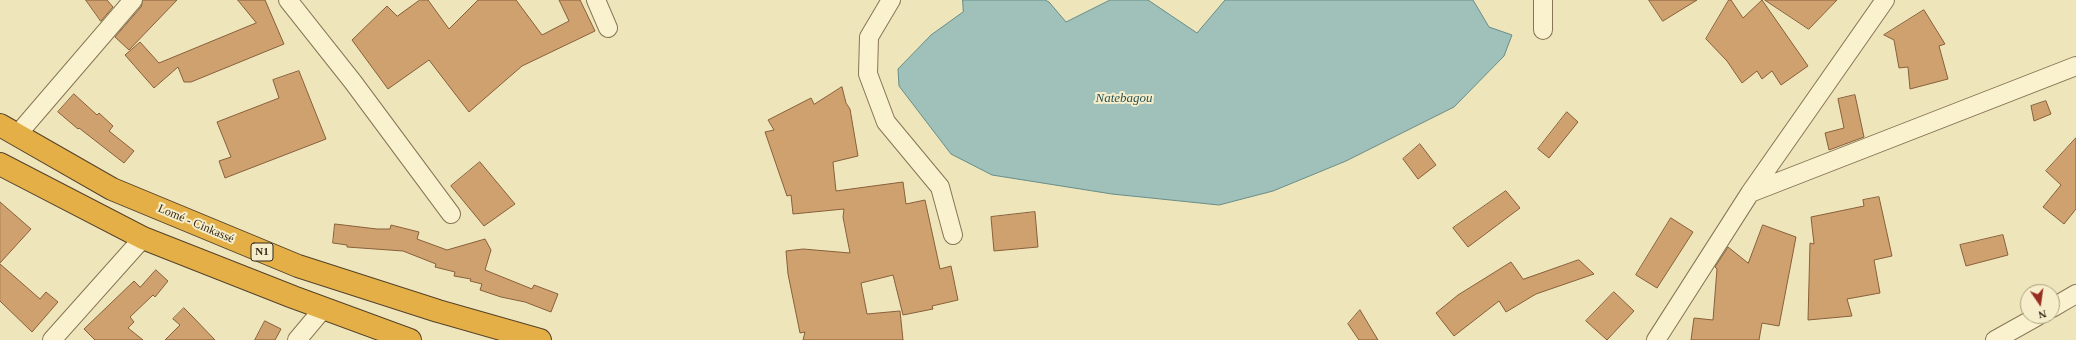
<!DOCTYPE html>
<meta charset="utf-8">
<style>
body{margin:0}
#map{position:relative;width:2076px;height:340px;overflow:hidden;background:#efe5bb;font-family:"Times New Roman",serif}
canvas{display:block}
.north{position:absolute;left:2020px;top:284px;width:40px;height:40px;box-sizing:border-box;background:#f6eecb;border:1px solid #a9a084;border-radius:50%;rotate:167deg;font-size:11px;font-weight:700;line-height:16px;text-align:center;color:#352a1a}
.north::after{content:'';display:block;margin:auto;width:14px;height:18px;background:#982e22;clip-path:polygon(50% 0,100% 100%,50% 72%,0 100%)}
</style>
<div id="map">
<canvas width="2076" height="340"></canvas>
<div class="north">N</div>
</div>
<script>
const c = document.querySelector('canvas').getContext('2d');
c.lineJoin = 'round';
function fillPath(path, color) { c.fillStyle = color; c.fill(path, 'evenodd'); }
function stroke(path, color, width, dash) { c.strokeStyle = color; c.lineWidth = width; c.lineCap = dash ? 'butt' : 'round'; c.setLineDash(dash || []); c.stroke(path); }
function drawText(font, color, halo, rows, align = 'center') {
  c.font = font + ' "Times New Roman",serif'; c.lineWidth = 4; c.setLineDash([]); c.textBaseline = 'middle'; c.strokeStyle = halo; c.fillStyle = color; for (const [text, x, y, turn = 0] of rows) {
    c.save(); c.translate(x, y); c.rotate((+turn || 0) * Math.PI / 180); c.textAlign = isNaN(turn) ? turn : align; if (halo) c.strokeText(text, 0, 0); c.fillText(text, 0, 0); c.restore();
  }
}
const water = new Path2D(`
 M 963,0 L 1045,0 L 1049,2 L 1066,22 L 1110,0 L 1148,0 L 1197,33 L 1225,0 L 1473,0 L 1489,27 L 1512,35 L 1504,56 L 1454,107 L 1346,161 L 1273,191 L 1219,205 L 1112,194 L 992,175 L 951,154 L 899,86 L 898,69 L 931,35 L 963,12 Z`);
fillPath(water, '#a0c0ba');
stroke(water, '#678d88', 1);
const building = new Path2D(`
 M 86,0 L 107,0 L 113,7 L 101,21 Z
 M 143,0 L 177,0 L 129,50 L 115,37 L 141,7 Z
 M 238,0 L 265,0 L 284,44 L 191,82 L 184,82 L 178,67 L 154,88 L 125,55 L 140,42 L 159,63 L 256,23 Z
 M 420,0 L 428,0 L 449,29 L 478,0 L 516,0 L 542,35 L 569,21 L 559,0 L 580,0 L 595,31 L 522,66 L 469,112 L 429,60 L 388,89 L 352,40 L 387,6 L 397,16 Z
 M 1649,0 L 1697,0 L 1663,21 Z
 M 1729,0 L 1731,0 L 1743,18 L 1762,0 L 1808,66 L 1781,85 L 1772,71 L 1762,79 L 1757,71 L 1742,83 L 1727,61 L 1706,39 Z
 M 1765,0 L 1837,0 L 1809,29 Z
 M 1924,10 L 1945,44 L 1939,46 L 1948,79 L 1910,89 L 1908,67 L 1899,68 L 1894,40 L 1884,35 Z
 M 299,71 L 326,139 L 225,178 L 219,161 L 231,157 L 217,122 L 279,98 L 273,80 Z
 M 842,87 L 846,103 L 850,109 L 858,156 L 833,162 L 836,191 L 903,182 L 906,204 L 925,200 L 940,269 L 951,266 L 958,300 L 932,306 L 933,309 L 903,315 L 893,275 L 861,283 L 867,314 L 900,311 L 903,340 L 803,340 L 805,332 L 800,333 L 788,274 L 786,251 L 803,249 L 850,253 L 843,217 L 844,209 L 793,214 L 791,195 L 787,196 L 765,132 L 774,130 L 768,120 L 811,98 L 814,104 Z
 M 74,94 L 97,115 L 99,113 L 113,126 L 109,131 L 134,151 L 124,163 L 79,128 L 78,129 L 58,112 Z
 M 1855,95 L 1864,137 L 1829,150 L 1825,133 L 1844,128 L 1838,99 Z
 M 2046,101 L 2051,114 L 2034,121 L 2031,106 Z
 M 1567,112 L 1578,122 L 1549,158 L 1538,149 Z
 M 2076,138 L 2076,209 L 2064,224 L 2043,207 L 2061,185 L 2046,171 Z
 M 1420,144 L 1436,165 L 1418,179 L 1403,159 Z
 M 480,162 L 515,204 L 484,226 L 451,186 Z
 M 1506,191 L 1520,208 L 1468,247 L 1453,228 Z
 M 1879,197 L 1892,256 L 1874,260 L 1880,293 L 1847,299 L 1852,316 L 1808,320 L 1810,243 L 1814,244 L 1811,217 L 1864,206 L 1863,200 Z
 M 0,202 L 31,229 L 0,263 Z
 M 1035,212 L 1038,247 L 994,251 L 991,217 Z
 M 1671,218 L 1693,232 L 1657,288 L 1636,275 Z
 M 335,224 L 377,229 L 390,229 L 391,225 L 419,232 L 417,239 L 447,250 L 485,239 L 491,250 L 485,270 L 532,289 L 534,285 L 558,294 L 551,312 L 525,302 L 501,297 L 480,290 L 482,284 L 470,281 L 471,279 L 454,276 L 455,272 L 435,267 L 436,264 L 403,251 L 347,247 L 347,245 L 333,243 Z
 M 1763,225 L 1796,237 L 1779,326 L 1762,323 L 1759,340 L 1691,340 L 1694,318 L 1713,320 L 1717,269 L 1715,267 L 1728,247 L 1748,263 Z
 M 2003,235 L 2008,255 L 1966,266 L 1960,245 Z
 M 1579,260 L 1594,274 L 1536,294 L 1506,312 L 1499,301 L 1454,336 L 1436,313 L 1458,295 L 1511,262 L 1523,279 Z
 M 0,264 L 40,299 L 46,292 L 58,302 L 32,332 L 0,301 Z
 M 156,270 L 168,281 L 155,297 L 153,295 L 130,317 L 134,322 L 128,328 L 143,340 L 95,340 L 84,329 L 134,281 L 140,287 Z
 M 1614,292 L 1634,311 L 1607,340 L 1586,321 Z
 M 184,308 L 191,315 L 215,340 L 165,340 L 180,325 L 173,319 Z
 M 1360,310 L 1378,340 L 1359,340 L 1348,324 Z
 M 265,321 L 281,329 L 275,340 L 255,340 Z`);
fillPath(building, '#cfa16f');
stroke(building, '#87603a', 1);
const street = new Path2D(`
 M 288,0 L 353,82 L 451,214
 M 596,0 L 608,28
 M 891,0 L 869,37 L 868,74 L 886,122 L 940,187 L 953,235
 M 1543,30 L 1543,0
 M 17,135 L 133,0
 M 1750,193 L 2076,66
 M 2052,308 L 2076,294
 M 52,340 L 143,238
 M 297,340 L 323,309
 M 1656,340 L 1750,193 L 1885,0
 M 1995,340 L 2038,316`);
const highway = new Path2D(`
 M 0,125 L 112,189 L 298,266 L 438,311 L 540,340
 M 0,164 L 143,238 L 293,297 L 410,340`);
stroke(street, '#877555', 20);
stroke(highway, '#54422a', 24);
stroke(street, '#faf2ce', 18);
stroke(highway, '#e4af46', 22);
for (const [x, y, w] of [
 [262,252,22]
]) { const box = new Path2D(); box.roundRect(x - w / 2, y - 9, w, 18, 3); c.fillStyle = '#f6eecb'; c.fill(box); stroke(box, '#352a1a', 1); }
drawText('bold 11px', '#352a1a', null, [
 ["N1",262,252]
]);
drawText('12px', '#352a1a', '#f6eecb', [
 ["Lomé - Cinkassé",196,224,23]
]);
drawText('italic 13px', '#295456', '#f6eecb', [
 ["Natebagou",1124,99]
]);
</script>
